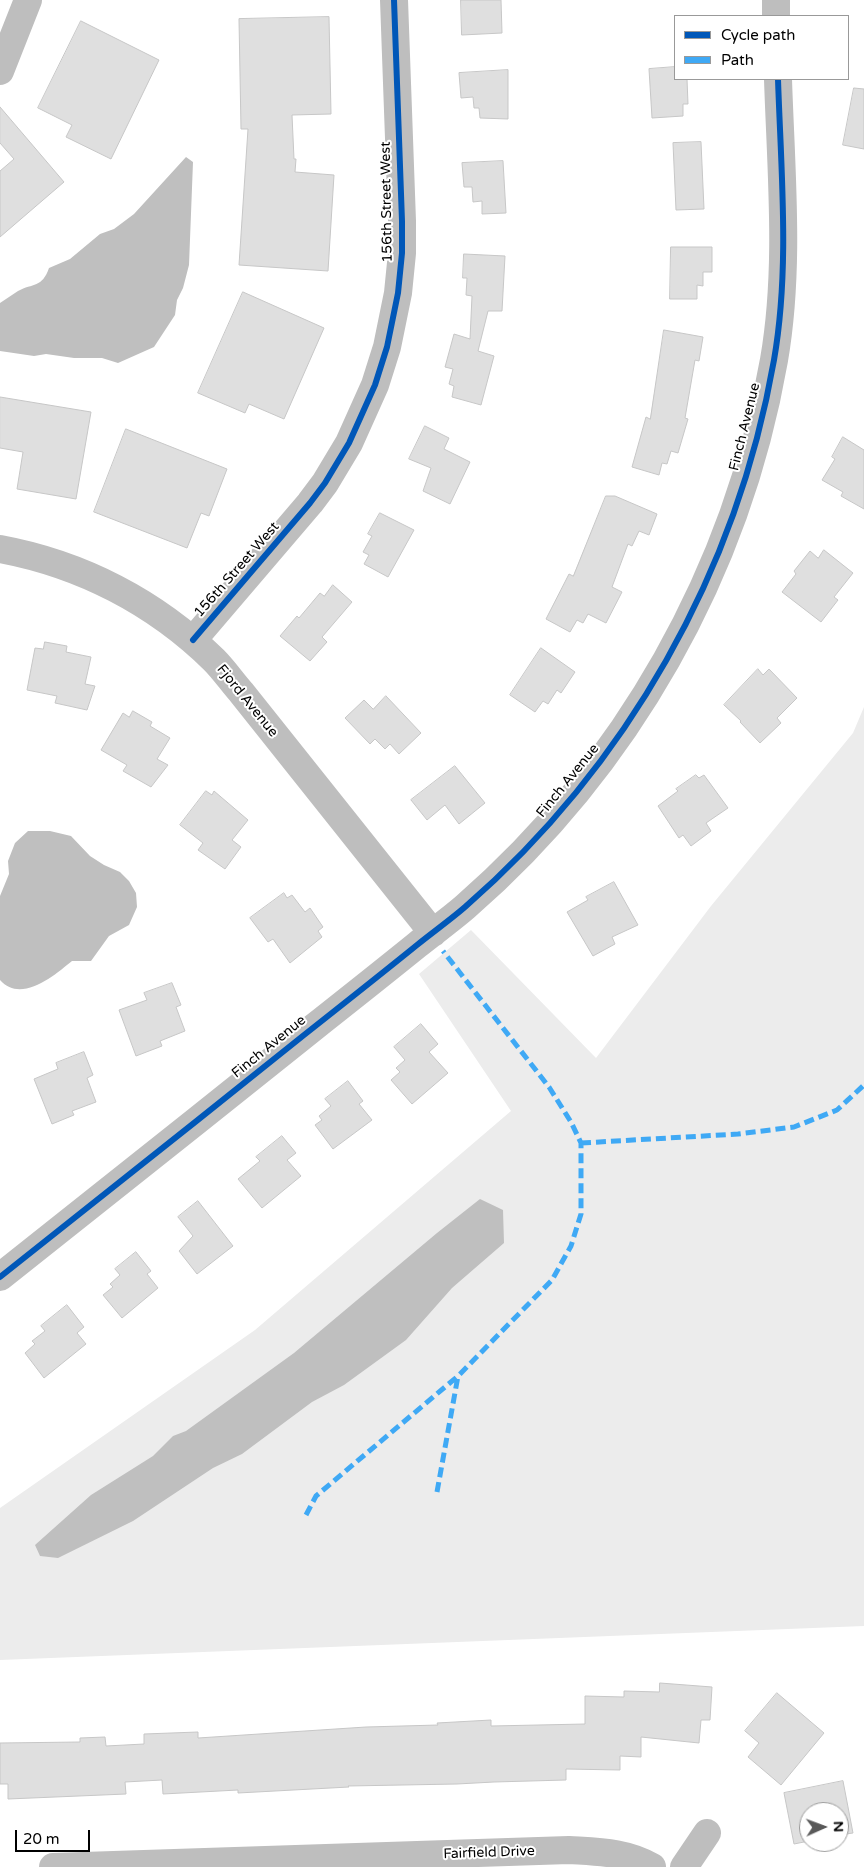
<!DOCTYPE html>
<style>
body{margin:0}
#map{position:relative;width:864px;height:1867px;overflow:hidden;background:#fff;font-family:"Varela Round",sans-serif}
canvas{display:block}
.legend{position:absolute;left:674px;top:15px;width:175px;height:65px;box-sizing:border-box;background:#fff;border:1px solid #999;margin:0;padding:6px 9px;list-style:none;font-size:15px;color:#000}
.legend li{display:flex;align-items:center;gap:10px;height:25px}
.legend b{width:25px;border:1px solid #999}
.north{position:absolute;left:799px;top:1802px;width:50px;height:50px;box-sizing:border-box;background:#fff;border:1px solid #999;border-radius:50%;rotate:88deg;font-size:14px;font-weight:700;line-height:20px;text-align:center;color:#000}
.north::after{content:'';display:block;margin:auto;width:18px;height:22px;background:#595959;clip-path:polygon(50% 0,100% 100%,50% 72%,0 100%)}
.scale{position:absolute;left:15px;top:1830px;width:75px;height:22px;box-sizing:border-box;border:2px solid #000;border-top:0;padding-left:6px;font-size:15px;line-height:18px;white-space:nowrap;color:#000;-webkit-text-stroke:4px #fff;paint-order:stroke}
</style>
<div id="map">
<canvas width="864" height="1867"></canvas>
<ul class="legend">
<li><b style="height:6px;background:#0057b8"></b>Cycle path</li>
<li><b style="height:6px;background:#3fa9f5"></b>Path</li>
</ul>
<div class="north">N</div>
<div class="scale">20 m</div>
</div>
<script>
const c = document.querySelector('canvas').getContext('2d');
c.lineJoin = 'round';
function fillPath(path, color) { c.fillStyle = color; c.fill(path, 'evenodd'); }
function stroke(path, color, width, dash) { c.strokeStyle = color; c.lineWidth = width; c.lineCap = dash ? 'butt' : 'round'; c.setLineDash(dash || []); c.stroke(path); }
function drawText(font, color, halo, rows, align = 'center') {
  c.font = font + ' "Varela Round",sans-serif'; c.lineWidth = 4; c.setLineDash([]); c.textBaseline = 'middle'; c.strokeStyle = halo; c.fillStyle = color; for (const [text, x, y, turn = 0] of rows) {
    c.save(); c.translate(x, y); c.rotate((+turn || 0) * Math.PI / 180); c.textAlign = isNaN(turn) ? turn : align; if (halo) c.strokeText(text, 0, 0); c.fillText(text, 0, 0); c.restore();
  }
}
fillPath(new Path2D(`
 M 864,707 L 864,1626 L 0,1660 L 0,1508 L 255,1330 L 511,1111 L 419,974 L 471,930 L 596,1058 L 711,906 L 853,733 Z`), '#ececec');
fillPath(new Path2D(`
 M 186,157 L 193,162 L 189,265 L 183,288 L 177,300 L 175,315 L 154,347 L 118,363 L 102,358 L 74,358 L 46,354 L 34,356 L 0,351 L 0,303 C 6,299 12,295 18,291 C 33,283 42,288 49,268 L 70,259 L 100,234 L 114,229 L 134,214 Z
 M 28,831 L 50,831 L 71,836 L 90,856 L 104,865 L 120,872 L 129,881 L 136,893 L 137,907 L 129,925 L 109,936 L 91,961 L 72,961 C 55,975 21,1004 0,980 L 0,896 L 9,874 L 8,861 L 15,843 Z
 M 480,1199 L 503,1210 L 504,1243 L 452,1288 L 406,1340 L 344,1385 L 312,1402 L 242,1454 L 213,1468 L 133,1521 L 58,1558 L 40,1556 L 35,1545 L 91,1495 L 153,1456 L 173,1436 L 186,1431 L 294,1353 L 437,1233 Z`), '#bfbfbf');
const building = new Path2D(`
 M 461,0 L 501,0 L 502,33 L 462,35 Z
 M 329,17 L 331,114 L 292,115 L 294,159 L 296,159 L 295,172 L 334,175 L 328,271 L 239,265 L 248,129 L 241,129 L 239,19 Z
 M 81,21 L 159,60 L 111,159 L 66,137 L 72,125 L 38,108 Z
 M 675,67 L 675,79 L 687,79 L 688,104 L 683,104 L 683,116 L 652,118 L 649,69 Z
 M 508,70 L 508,119 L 480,118 L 479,108 L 474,108 L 473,97 L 461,98 L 459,73 Z
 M 854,88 L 864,89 L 864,149 L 843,145 Z
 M 0,107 L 64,182 L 0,237 L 0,171 L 14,159 L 0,143 Z
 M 701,142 L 704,209 L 676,210 L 673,143 Z
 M 503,161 L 506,213 L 482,214 L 482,201 L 473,202 L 472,187 L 464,187 L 462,163 Z
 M 671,247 L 712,247 L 712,272 L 703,272 L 703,286 L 697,285 L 697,299 L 670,299 Z
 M 464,254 L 505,256 L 502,311 L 488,311 L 478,351 L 494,356 L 481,405 L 452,397 L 454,386 L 449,384 L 453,369 L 445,367 L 454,334 L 470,339 L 472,296 L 466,295 L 467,278 L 463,278 Z
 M 243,292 L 324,328 L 284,419 L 249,404 L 245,413 L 198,393 Z
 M 664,330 L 703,337 L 699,361 L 695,360 L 685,418 L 688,419 L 678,453 L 671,451 L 667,464 L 662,463 L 659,475 L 632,467 L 646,417 L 650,419 Z
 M 0,397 L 91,412 L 76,499 L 17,489 L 23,452 L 0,448 Z
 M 425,426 L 449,438 L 444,449 L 470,462 L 450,504 L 423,491 L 431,468 L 409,459 Z
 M 126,429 L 227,469 L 209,516 L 201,513 L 187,548 L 94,512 Z
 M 843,437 L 864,450 L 864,509 L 841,496 L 843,492 L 822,480 L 835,459 L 832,457 Z
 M 606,496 L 615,496 L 657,514 L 649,535 L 639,531 L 632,546 L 628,544 L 612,587 L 622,592 L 606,623 L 588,614 L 583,623 L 577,620 L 570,632 L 546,619 L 569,574 L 573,576 Z
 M 380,513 L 414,530 L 388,577 L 364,564 L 369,555 L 363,552 L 372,536 L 368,534 Z
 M 824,550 L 853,573 L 834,597 L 838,600 L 821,622 L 782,592 L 796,574 L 794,571 L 810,551 L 818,558 Z
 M 333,585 L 352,602 L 322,637 L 327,642 L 310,661 L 280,636 L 297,616 L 299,618 L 320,593 L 324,596 Z
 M 45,642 L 67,646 L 66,652 L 91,657 L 85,684 L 95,686 L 87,710 L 55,703 L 57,696 L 27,690 L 35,648 L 43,649 Z
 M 541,648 L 575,672 L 561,693 L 557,690 L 548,704 L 543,701 L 535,712 L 510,695 Z
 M 758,669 L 763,675 L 769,669 L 797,698 L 777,718 L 781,723 L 760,743 L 740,722 L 741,721 L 724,705 Z
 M 386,696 L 421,733 L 399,754 L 390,744 L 385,749 L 375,739 L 370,744 L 345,718 L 364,700 L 373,709 Z
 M 133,711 L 152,722 L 150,726 L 170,738 L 157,759 L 168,765 L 151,787 L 123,771 L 127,765 L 101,750 L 123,713 L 129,717 Z
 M 455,766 L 485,803 L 459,824 L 445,805 L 427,820 L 411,800 Z
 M 696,775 L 699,778 L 704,775 L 728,808 L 706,823 L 711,831 L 691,846 L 683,835 L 679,838 L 658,806 L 678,791 L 676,789 Z
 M 206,791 L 212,795 L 214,791 L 248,820 L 232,840 L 241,847 L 225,869 L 198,850 L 203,843 L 180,825 Z
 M 614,882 L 638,925 L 612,937 L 615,944 L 593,956 L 567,912 L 588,900 L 586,897 Z
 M 284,893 L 287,898 L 292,895 L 305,912 L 310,908 L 323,927 L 318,931 L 322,937 L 290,963 L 273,939 L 268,942 L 250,918 Z
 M 172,983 L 181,1005 L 176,1007 L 185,1031 L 160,1041 L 162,1046 L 136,1056 L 119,1010 L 147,1000 L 144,993 Z
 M 421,1024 L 438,1044 L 429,1052 L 448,1073 L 412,1104 L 391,1080 L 400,1072 L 396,1068 L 405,1060 L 394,1047 Z
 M 84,1052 L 93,1075 L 87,1078 L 96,1102 L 72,1111 L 74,1115 L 52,1124 L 34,1079 L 58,1069 L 56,1063 Z
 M 348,1081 L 363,1101 L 359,1104 L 372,1120 L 333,1149 L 315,1125 L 322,1120 L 319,1116 L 331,1106 L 325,1099 Z
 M 282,1136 L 296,1153 L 287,1160 L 301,1176 L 262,1208 L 238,1179 L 260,1161 L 256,1157 Z
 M 198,1201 L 233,1246 L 197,1274 L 179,1251 L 193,1236 L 178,1217 Z
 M 136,1252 L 151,1271 L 147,1274 L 158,1288 L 122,1318 L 103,1295 L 113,1287 L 110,1284 L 120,1275 L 115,1269 Z
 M 67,1305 L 84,1327 L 77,1333 L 86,1344 L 44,1378 L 25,1353 L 35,1344 L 32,1341 L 45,1331 L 41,1326 Z
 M 660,1683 L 712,1687 L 710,1720 L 701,1720 L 699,1743 L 641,1737 L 641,1757 L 620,1756 L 620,1770 L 566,1769 L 566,1780 L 494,1782 L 457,1784 L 348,1786 L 349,1787 L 238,1793 L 238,1790 L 163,1794 L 162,1780 L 125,1782 L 126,1794 L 8,1799 L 8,1784 L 0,1784 L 0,1743 L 80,1742 L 80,1738 L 105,1737 L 106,1746 L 144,1744 L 144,1734 L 198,1732 L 198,1738 L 366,1727 L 438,1725 L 437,1723 L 491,1720 L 491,1726 L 585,1724 L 585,1696 L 624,1697 L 624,1691 L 659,1692 Z
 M 777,1693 L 824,1733 L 781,1785 L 748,1757 L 759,1743 L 745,1731 Z
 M 843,1781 L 853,1833 L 839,1835 L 839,1812 L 809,1812 L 809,1841 L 794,1844 L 784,1793 Z`);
fillPath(building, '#dfdfdf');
stroke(building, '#c7c7c7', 1);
stroke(new Path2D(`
 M 776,0 L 776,16
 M 0,71 L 28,0
 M 0,549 C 81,564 155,602 214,660 C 224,670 232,682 241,692 L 433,933
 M 193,640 L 310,503 L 325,483 L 349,443 L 375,385 L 387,347 L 398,293 L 402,253 L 402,221 L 394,0
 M 0,1277 C 101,1197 203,1116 304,1035 C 342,1005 380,975 417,945 C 433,932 450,920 465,907 C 627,766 737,572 774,360 C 790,268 781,172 778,79
 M 53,1867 L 569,1850 C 599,1852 626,1852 652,1867
 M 684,1867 L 707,1833`), '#bebebe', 28);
stroke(new Path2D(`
 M 581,1143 L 738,1134 L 794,1127 L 837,1110 L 864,1085
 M 437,1492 L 458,1376
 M 306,1515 L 316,1496 L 458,1376 L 552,1280 L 571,1246 L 581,1214 L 581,1143 L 571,1122 L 549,1087 L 443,951`), '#3fa9f5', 5, [10, 5]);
stroke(new Path2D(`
 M 193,640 L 310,503 L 325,483 L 349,443 L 375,385 L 387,347 L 398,293 L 402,253 L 402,221 L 394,0
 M 0,1277 C 101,1197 203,1116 304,1035 C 342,1005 380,975 417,945 C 433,932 450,920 465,907 C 627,766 737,572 774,360 C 790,268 781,172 778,79`), '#0057b8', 6);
drawText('14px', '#000', '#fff', [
 ["156th Street West",387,202,-91],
 ["Finch Avenue",745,427,-76],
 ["156th Street West",237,570,-49],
 ["Fjord Avenue",247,701,51],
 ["Finch Avenue",568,781,-51],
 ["Finch Avenue",269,1047,-39],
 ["Fairfield Drive",489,1853,-2]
]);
</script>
